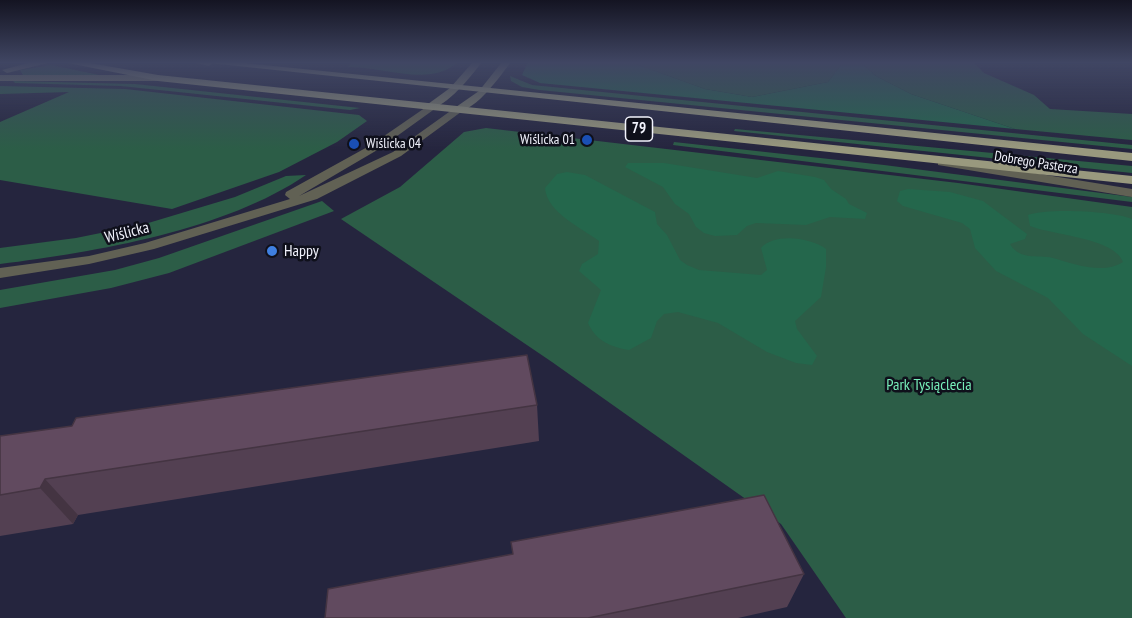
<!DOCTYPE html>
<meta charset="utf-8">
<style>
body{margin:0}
canvas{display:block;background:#25253e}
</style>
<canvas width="1132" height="618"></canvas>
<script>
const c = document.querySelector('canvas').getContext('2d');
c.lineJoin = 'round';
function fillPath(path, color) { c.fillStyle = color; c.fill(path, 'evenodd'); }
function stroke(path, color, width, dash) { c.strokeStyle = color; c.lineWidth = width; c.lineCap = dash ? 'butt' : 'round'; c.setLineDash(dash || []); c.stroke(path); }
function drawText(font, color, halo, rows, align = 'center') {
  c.font = font + ' "PT Sans Narrow",sans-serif'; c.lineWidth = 5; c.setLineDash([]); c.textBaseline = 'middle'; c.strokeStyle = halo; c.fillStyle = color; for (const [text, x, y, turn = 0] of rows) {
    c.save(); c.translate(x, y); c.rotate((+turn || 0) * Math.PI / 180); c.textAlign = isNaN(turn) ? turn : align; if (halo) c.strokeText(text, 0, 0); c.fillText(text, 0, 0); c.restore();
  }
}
fillPath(new Path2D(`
 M 352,62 L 458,62 C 430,88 383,66 348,67 Z
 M 630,62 L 843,62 L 828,82 L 752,97 L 705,89 Z
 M 860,62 L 973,62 L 984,73 L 1034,95 L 1050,109 L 1132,114 L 1132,140 L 1015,129 L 911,94 L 876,76 Z
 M 51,65 L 104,76 L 23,75 L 20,70 Z
 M 510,76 L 532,85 L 1132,145 L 1132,149 L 540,90 L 522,87 L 511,81 Z
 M 13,81 L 135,84 L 360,108 L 350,110 L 121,86 L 15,83 Z
 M 0,86 L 125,89 L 359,115 L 367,121 L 337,142 L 279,172 L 172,209 L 0,180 L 0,122 L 69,92 L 0,94 Z
 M 486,128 L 958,183 L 1132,207 L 1132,618 L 846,618 L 781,524 L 552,362 L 341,219 L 400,187 L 464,132 Z
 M 735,129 L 1132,166 L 1132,173 L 734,131 Z
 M 674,142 L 884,165 L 1132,197 L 1132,202 L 673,145 Z
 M 306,175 C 226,230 96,252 0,264 L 0,248 L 76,238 L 145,224 L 235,197 L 286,176 Z
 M 322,201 L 334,211 L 169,273 L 111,288 L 0,308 L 0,290 L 115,270 L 159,258 Z`), '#2c5d47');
fillPath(new Path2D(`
 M 528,62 L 630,62 L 705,89 L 752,97 L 828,82 L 843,62 L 860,62 L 876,76 L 911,94 L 1015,129 L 540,83 L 522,75 Z
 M 628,163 L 664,163 L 757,178 L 778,171 L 815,177 L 824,180 L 831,189 L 846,199 L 849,204 L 867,213 L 865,219 L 830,217 L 806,225 L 756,223 L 747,226 L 737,235 L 715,236 L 704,233 L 696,227 L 689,214 L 675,204 L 663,187 L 625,167 Z
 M 567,172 L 585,175 L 655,212 L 657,224 L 667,235 L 680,260 L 687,265 L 699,270 L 761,275 L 767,270 L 761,248 C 774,233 810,237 826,249 L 826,267 L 821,297 L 795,321 L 797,329 L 817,356 L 812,365 L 796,363 L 767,352 L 718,323 L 678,312 L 664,314 L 657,321 L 651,338 L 629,350 C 611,347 596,341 588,323 L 601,290 L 579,271 L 582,264 L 598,254 L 599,241 C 582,228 547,213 545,188 L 557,174 Z
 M 908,189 L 950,192 L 983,201 L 1027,234 L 1025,239 L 1010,244 C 1020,261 1037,254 1053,258 C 1074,264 1103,275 1123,262 C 1115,238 1052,235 1030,226 L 1028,215 C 1048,208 1112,211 1132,219 L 1132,366 L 1083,334 L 1048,298 L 996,271 L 975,248 L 970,229 L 962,223 L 903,206 L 897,201 L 900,191 Z`), '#24674c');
fillPath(new Path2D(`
 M 432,103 L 436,104 L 436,108 L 379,149 L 299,196 L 393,152 L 456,107 L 465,109 L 401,156 L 317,199 L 154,249 L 89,264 L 0,278 L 0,268 L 89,256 L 145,243 L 290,199 L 285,195 L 286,192 L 371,145 Z
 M 942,158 L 1132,189 L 1132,197 L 938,165 L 938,159 Z`), '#616154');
fillPath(new Path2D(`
 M 32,62 L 52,62 L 7,73 L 2,70 Z
 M 192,62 L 213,62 L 213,63 L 209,66 Z
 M 473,62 L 482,62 C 472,75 445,110 428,108 L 428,104 L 450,88 Z
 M 502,62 L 511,62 C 500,76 475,113 456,111 L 456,107 L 479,91 Z
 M 0,75 L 158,75 L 163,78 L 158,81 L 0,81 Z`), '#80806b');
fillPath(new Path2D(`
 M 63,62 L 84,62 L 158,75 L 1132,176 L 1132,184 L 158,81 Z
 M 200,62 L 234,62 L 1132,153 L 1132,161 Z`), '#99997e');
fillPath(new Path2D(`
 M 537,405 L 539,441 L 78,515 L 73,524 L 0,536 L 0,436 L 72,426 Z
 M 511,542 L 804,574 L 787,607 L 738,618 L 325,618 L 513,554 Z`), '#534052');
fillPath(new Path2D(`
 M 45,479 L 78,515 L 73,524 L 40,488 Z`), '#443442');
const building = new Path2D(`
 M 527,355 L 537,405 L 45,479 L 40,488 L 0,495 L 0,436 L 72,426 L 76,418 Z
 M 764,495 L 804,574 L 588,618 L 325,618 L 328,589 L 513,554 L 511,542 Z`);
fillPath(building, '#614a5f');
stroke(building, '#443442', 1.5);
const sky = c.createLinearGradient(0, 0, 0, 149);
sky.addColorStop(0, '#141422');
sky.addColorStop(0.42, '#404663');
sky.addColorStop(1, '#40466300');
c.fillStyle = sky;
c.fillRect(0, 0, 1132, 149);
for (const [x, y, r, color] of [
 [587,140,6,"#1a4fb4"],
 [354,144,6,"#1a4fb4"],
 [272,251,6,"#3f7fe0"]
]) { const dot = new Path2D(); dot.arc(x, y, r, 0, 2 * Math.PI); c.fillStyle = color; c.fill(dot); stroke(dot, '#0f101b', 2); }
drawText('14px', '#f2f3fd', '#0f101b', [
 ["Wiślicka 01",575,140],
 ["Wiślicka 04",366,144,"left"]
], 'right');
drawText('14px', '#f2f3fd', '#0f101b', [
 ["Dobrego Pasterza",1036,163,9]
]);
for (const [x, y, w] of [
 [639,129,27]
]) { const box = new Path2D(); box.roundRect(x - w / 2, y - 12, w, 24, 4.5); c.fillStyle = '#0f101b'; c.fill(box); stroke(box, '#f2f3fd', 1.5); }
drawText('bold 15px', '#f2f3fd', null, [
 ["79",639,129]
]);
drawText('16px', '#f2f3fd', '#0f101b', [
 ["Wiślicka",127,233,-14]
]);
drawText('16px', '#f2f3fd', '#0f101b', [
 ["Happy",284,251]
], 'left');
drawText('16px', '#77eeba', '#0f101b', [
 ["Park Tysiąclecia",929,385]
]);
</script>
